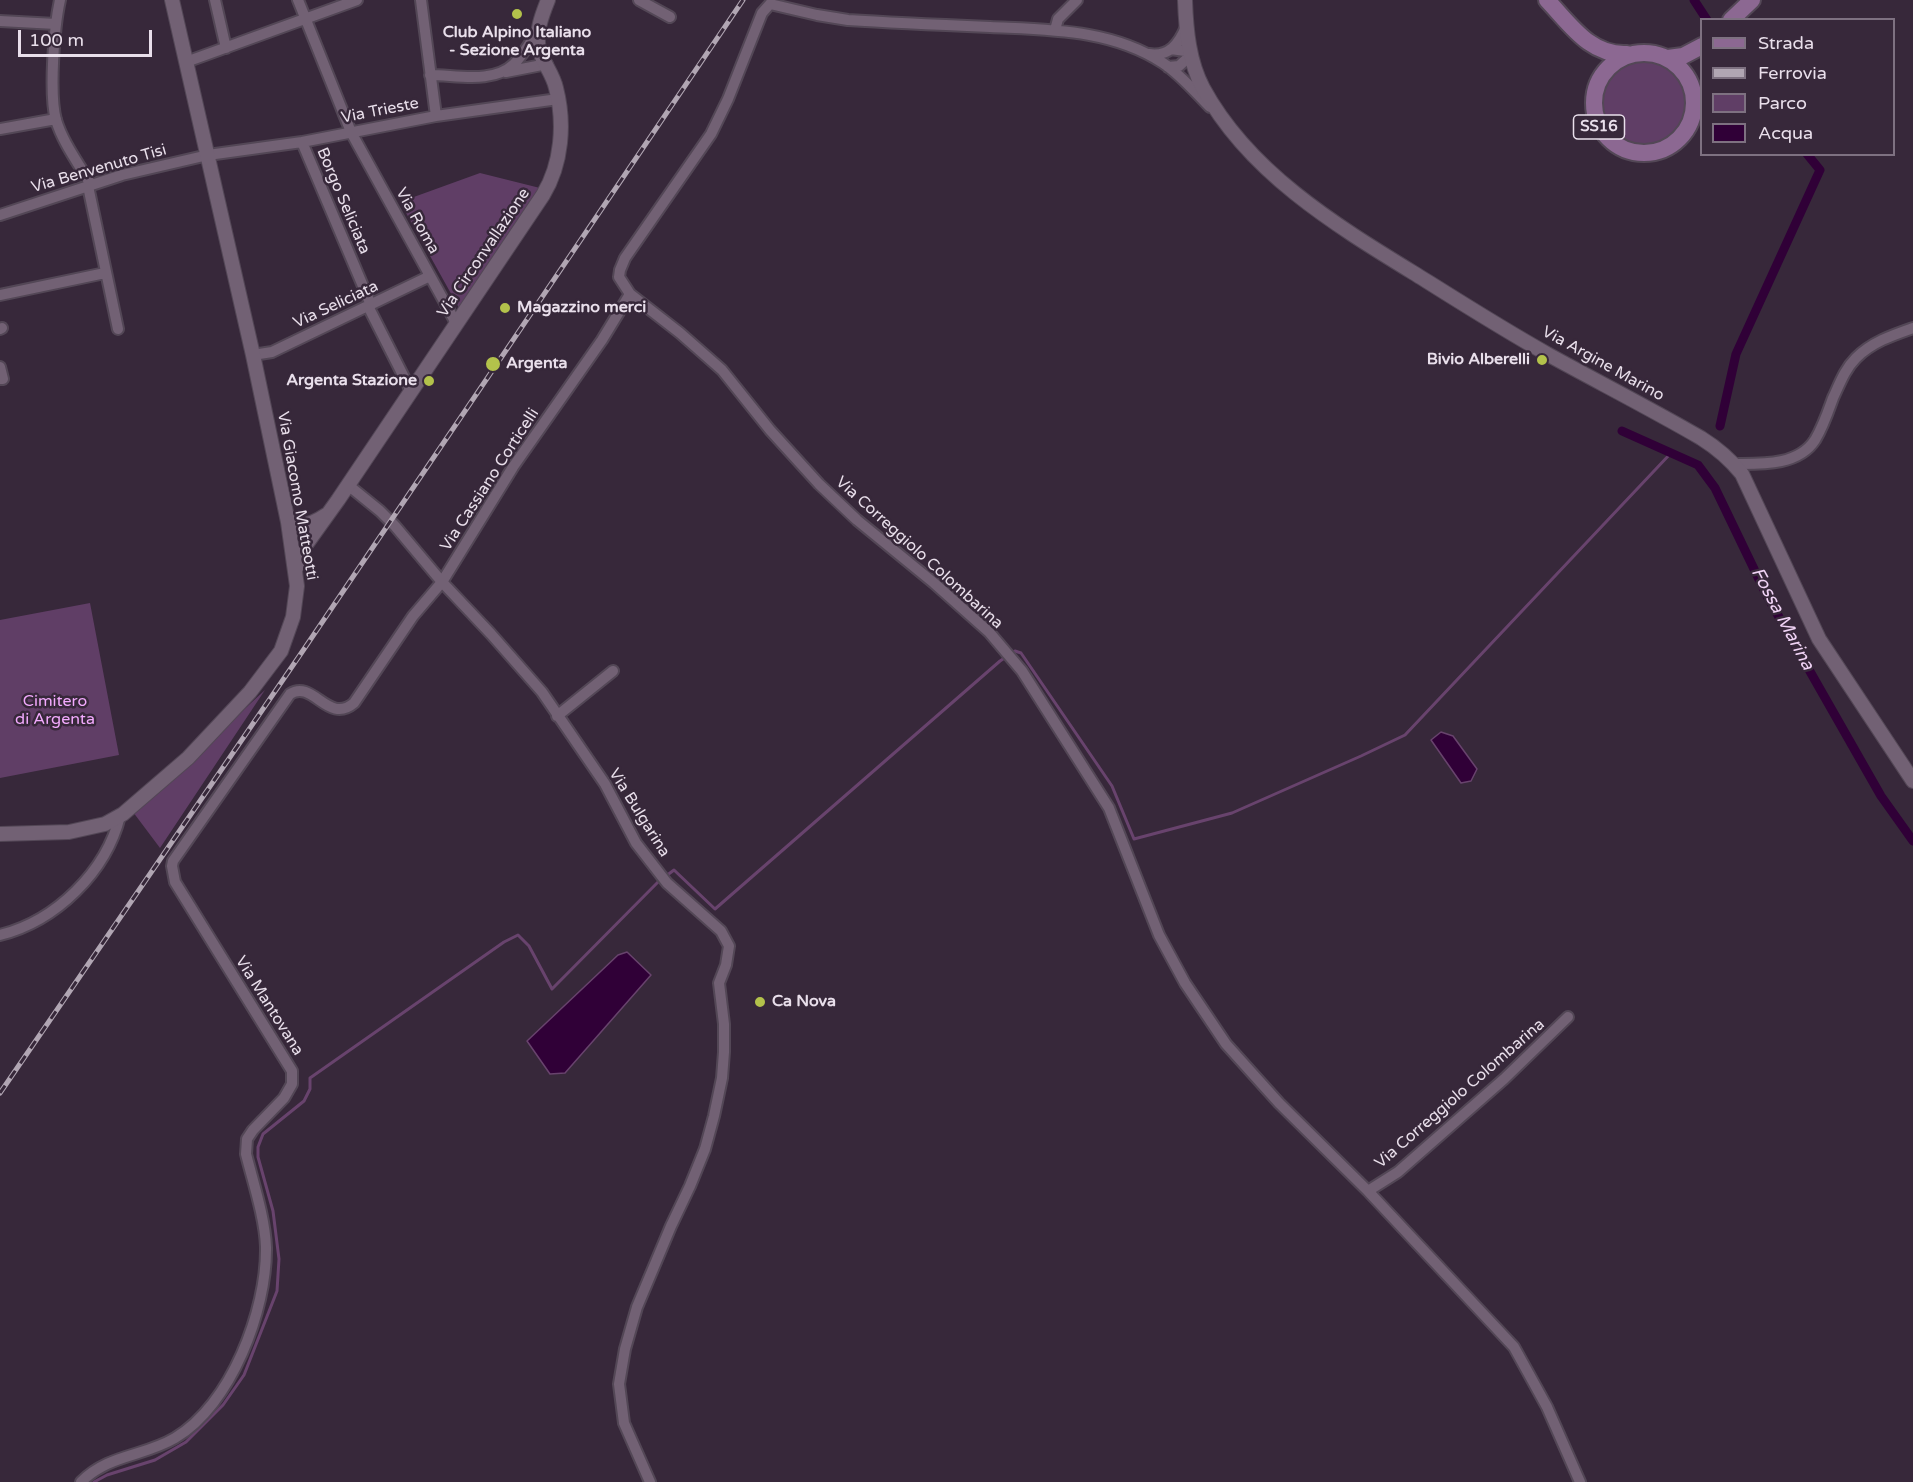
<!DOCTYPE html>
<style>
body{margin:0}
#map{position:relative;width:1913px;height:1482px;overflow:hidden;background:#37283a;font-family:"Varela Round",sans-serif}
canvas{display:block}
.legend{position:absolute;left:1700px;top:18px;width:195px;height:138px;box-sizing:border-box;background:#37283a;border:2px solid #7e7181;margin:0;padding:8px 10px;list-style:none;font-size:18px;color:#e9dfeb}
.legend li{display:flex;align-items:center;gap:12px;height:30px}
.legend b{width:30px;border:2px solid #7e7181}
.scale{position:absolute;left:18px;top:30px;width:134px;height:27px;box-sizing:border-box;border:3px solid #e9dfeb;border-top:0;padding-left:8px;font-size:18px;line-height:21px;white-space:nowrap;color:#e9dfeb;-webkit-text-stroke:4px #37283a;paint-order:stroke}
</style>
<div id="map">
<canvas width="1913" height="1482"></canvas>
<ul class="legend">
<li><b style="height:8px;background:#8c6892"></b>Strada</li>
<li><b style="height:8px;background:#b1a6b3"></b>Ferrovia</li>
<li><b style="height:16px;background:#603e66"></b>Parco</li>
<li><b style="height:16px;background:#300037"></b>Acqua</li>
</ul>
<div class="scale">100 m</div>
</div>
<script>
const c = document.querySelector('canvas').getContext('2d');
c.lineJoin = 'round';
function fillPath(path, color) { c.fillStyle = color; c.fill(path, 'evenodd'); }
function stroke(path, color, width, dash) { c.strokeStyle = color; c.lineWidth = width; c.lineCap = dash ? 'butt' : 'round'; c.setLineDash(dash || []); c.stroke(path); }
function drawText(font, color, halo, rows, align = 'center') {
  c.font = font + ' "Varela Round",sans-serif'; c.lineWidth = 5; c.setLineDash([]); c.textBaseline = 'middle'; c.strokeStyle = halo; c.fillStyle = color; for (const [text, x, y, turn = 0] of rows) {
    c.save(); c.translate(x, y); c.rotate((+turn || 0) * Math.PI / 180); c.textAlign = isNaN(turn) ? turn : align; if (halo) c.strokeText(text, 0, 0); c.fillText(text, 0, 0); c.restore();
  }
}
fillPath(new Path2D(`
 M1603 103a42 42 0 1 1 84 0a42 42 0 1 1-84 0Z
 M 480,173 L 540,188 L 459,308 L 400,202 Z
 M 90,603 L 119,755 L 0,778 L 0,620 Z
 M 265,690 L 160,848 L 133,812 Z`), '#603e66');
const water = new Path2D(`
 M 1441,732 L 1453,736 L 1477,769 L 1471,781 L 1461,783 L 1431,740 Z
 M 627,952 L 651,975 L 565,1073 L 550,1074 L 527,1041 L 618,955 Z`);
fillPath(water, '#300037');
stroke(water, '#68436d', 1.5);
stroke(new Path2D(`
 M 666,876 L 674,870 L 715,909 L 1000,661 L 1015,651 L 1021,653 L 1112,786 L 1134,839 L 1232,813 L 1361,756 L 1405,735 L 1671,453
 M 94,1482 L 107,1475 L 155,1460 L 186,1442 L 223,1405 L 244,1375 L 277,1291 L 279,1259 L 273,1211 L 258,1157 L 258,1147 L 263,1134 L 304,1101 L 310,1089 L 310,1078 L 504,942 L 518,935 L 529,946 L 552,989 L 661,879`), '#68436d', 3);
stroke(new Path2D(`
 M 1694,0 L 1707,20
 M 1720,426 L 1736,354 L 1820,170 L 1807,154
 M 1622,431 L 1698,465 L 1715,488 L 1767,596 L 1881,796 L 1913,841`), '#300037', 9);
const street = new Path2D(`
 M 60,0 C 54,27 49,94 56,120 C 63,143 79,164 91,185
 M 215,0 L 226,48
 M 298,0 L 351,132 L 456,323
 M 421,0 L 436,116
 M 639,0 L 670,17
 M 0,21 L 56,24
 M 1055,30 L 1058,19 L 1077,0
 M 1149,54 C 1169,57 1179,44 1186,27
 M 186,62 L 357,0
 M 1168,67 L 1179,66 L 1191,55 L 1185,51 L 1171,49
 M 506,72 L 547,64
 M 430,75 C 457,75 493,84 514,64 C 524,54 531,41 539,29
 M 1210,107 C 1195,92 1181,75 1163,63 C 1111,29 1050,30 990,27 C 943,25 896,23 848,20 L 817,15 L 770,4 L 762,13 L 728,99 L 711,134 L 625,258 L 620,270 L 619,277 L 630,294 L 680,333 L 722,370 L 770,430 L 819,484 L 857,520 L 934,583 L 989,632 L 1022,671 L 1109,808 L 1159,935 L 1185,983 L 1226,1044 L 1279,1103 L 1368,1191 L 1514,1347 L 1547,1407 L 1580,1482
 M 0,129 L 56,119
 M 302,142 L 371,305
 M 88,186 L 118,329
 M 0,215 L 122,175 L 208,155 L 302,142 L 436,116 L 558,99
 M 0,295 L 105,273
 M 368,306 L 411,391
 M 0,329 L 2,328
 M 253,355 L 272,352 L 430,276
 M 0,367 L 3,379 L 0,379
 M 1734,464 C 1761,464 1798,466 1815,440 C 1823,427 1828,412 1833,398 C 1840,383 1845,369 1856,358 C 1872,342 1893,335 1913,328
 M 348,485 L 380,511 L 395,526 L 442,582 L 491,634 L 542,692 L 605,784 L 636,843 L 667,883 L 721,931 L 729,946 L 726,965 L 719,983 L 724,1024 L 724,1052 L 722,1078 L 714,1116 L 705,1149 L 690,1186 L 671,1226 L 637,1307 L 625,1349 L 619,1384 L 624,1423 L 650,1482
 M 557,716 L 613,671
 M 0,935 C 56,921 106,872 120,816
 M 1368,1191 L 1398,1172 L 1504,1079 L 1568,1017
 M 81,1482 C 109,1454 143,1457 175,1438 C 231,1405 267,1310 266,1247 C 265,1218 253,1182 246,1154 L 247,1139 L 253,1130 L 284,1098 L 292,1084 L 292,1071 L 175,882 L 172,866 L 173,861 L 290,694 C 313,679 328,725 354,703 L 413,616 L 442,582 L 513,467 L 602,340 L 630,294`);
const secondary = new Path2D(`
 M 1185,0 C 1186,30 1189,62 1203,88 C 1249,173 1337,226 1417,275 C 1460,302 1504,330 1549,355 C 1600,383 1651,409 1701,438 C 1717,448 1730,459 1742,474 L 1819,639 L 1913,781
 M 288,522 C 300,530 314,523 326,515
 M 296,568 L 305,546 L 338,500 L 543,195 C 562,164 565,123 556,88 C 553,74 543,63 539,49 C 535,33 542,15 548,0
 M 0,834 L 69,832 L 105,824 L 123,814 L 188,758 L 250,692 L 281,651 L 293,617 L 297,586 L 288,522 L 253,355 L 172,0`);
const primary = new Path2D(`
 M 1547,0 C 1570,24 1590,56 1627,54
 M 1731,20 L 1752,0
 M1594 103a50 50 0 1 1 100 0a50 50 0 1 1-100 0Z
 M 1668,58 L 1683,56 L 1702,46`);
stroke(street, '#534756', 14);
stroke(secondary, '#534756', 16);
stroke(primary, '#534756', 20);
stroke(street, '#726174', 10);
stroke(secondary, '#726174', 14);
stroke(primary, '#8c6892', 16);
const rail = new Path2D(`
 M 0,1093 L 302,652 L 743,0`);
stroke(rail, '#b1a6b3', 5);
stroke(rail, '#37283a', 3, [9]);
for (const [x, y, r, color] of [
 [517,14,6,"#b3c24b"],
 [505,308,6,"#b3c24b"],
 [1542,360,6,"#b3c24b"],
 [493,364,8,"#b3c24b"],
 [429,381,6,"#b3c24b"],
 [760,1002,6,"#b3c24b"]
]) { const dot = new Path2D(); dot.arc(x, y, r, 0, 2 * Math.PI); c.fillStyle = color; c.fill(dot); stroke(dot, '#37283a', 2); }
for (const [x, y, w] of [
 [1599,127,51]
]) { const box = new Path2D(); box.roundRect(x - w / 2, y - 12, w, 24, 4.5); c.fillStyle = '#37283a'; c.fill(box); stroke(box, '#e9dfeb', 1.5); }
drawText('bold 15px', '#e9dfeb', null, [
 ["SS16",1599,127]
]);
drawText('bold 16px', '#e9dfeb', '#37283a', [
 ["Club Alpino Italiano",517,33,"center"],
 ["- Sezione Argenta",517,51,"center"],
 ["Magazzino merci",517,308],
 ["Bivio Alberelli",1530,360,"right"],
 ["Argenta",506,364],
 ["Argenta Stazione",417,381,"right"],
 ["Ca Nova",772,1002]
], 'left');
drawText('16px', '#e9dfeb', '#37283a', [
 ["Via Trieste",380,111,-11],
 ["Via Benvenuto Tisi",99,169,-16],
 ["Borgo Seliciata",343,201,67],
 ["Via Roma",417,221,61],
 ["Via Circonvallazione",484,253,-56],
 ["Via Seliciata",336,305,-25],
 ["Via Argine Marino",1603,364,29],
 ["Via Cassiano Corticelli",490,480,-57],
 ["Via Giacomo Matteotti",297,496,80],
 ["Via Correggiolo Colombarina",919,553,42],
 ["Via Bulgarina",639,813,58],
 ["Via Mantovana",269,1006,58],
 ["Via Correggiolo Colombarina",1460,1094,-41]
]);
drawText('16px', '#f3aafe', '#37283a', [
 ["Cimitero",55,702],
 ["di Argenta",55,720]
]);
drawText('italic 18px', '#f0d3f5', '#37283a', [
 ["Fossa Marina",1782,619,62]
]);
</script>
